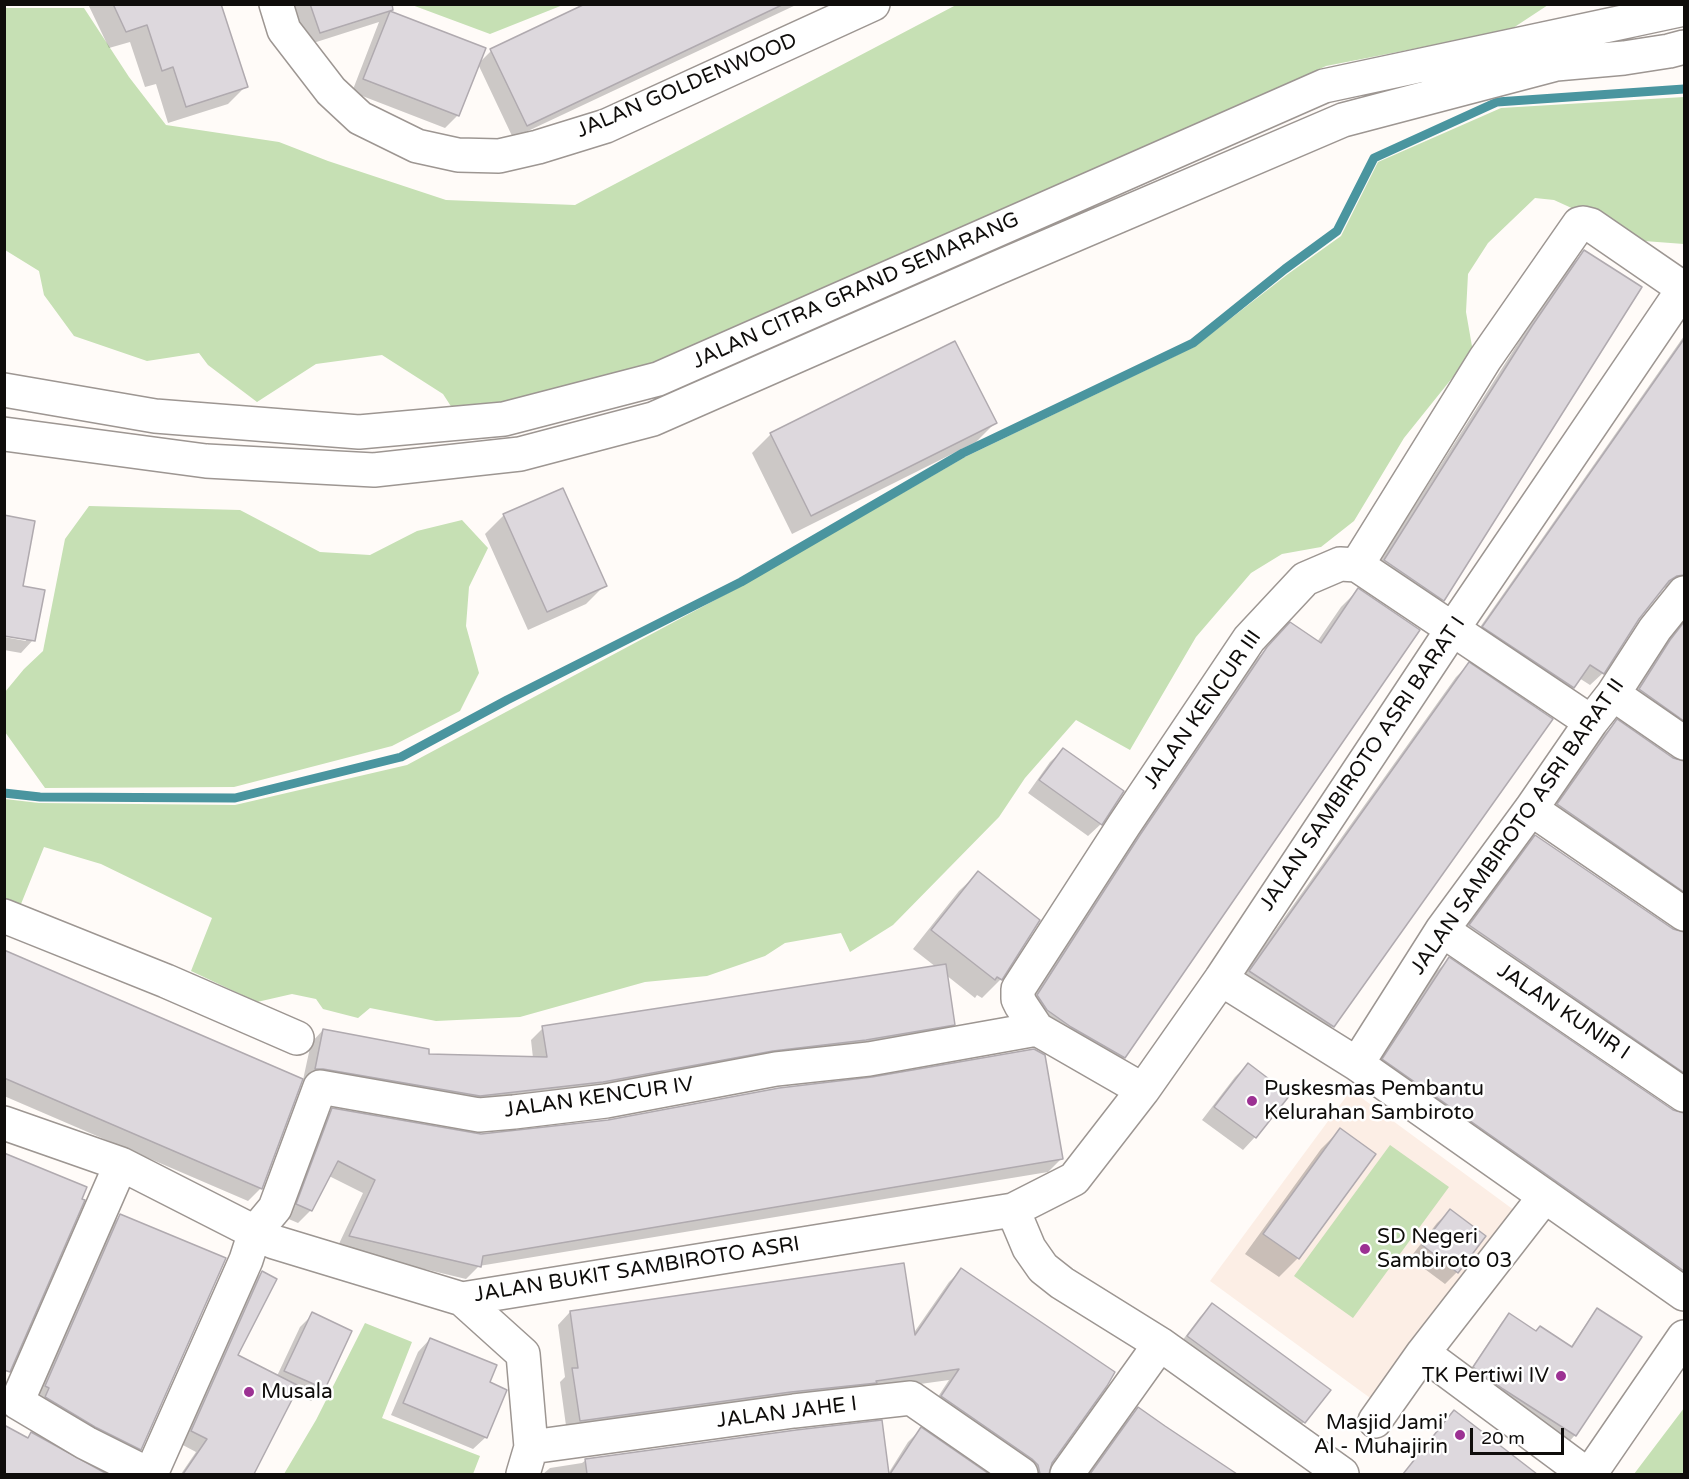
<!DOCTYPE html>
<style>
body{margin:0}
#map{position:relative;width:1689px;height:1479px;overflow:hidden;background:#fffbf8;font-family:"Varela Round",sans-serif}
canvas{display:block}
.frame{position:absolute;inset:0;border:6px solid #0f0d0b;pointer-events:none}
.scale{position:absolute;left:1470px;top:1428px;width:94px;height:27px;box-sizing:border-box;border:3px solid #0f0d0b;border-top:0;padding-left:8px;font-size:18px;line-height:21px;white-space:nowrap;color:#0f0d0b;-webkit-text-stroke:4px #fff;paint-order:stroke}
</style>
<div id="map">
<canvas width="1689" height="1479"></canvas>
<div class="frame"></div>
<div class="scale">20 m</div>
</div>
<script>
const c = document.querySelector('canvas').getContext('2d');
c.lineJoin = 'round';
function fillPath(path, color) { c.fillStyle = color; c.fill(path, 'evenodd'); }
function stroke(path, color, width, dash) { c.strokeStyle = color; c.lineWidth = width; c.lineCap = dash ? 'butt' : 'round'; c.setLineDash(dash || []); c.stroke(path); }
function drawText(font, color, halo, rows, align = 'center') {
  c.font = font + ' "Varela Round",sans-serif'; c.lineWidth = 5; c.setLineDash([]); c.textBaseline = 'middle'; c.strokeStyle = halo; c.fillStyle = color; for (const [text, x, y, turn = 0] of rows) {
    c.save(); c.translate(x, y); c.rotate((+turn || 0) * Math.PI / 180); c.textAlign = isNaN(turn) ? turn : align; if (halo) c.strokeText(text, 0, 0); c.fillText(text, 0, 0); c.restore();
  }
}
fillPath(new Path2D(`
 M 1351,1090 L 1522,1216 L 1377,1403 L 1210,1281 Z`), '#fceee5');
fillPath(new Path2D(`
 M 412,5 L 563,5 L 490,34 Z
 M 956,5 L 1548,5 L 1510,30 L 1326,66 L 1203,123 L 966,225 L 656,363 L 456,414 L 443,394 L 382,355 L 316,364 L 257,402 L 208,365 L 199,353 L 147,361 L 74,336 L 44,295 L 39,271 L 5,250 L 6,8 L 84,8 L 129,77 L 166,125 L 279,142 L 328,161 L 446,200 L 575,205 Z
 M 1684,97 L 1684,244 L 1644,241 L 1554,200 L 1535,198 L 1488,243 L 1468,274 L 1466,312 L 1473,352 L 1404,438 L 1354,521 L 1321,547 L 1282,554 L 1251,573 L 1196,637 L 1130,750 L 1076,720 L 1025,778 L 999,817 L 893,925 L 850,952 L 841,933 L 785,943 L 765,956 L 707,976 L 645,982 L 520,1017 L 436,1021 L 370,1008 L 358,1018 L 323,1009 L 316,999 L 292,994 L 257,1002 L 191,971 L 212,918 L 101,864 L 44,847 L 21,904 L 5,899 L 5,799 L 39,803 L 235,805 L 407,765 L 743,585 L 965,457 L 1194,347 L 1288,274 L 1341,236 L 1378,162 L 1501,108 Z
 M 89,506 L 240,510 L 320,552 L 370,555 L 417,531 L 462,520 L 488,548 L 469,587 L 466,626 L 479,673 L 460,711 L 392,746 L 234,787 L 45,788 L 5,732 L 5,692 L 24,669 L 43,651 L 65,539 Z
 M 1390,1145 L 1449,1187 L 1353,1318 L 1294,1276 Z
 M 365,1323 L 412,1342 L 382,1418 L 480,1456 L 473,1474 L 284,1474 L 316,1420 Z
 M 1684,1408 L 1684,1474 L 1634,1474 Z`), '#c6e0b4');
fillPath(new Path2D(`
 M 88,4 L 207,4 L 246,86 L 228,104 L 168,123 L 156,84 L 145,87 L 130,42 L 109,48 Z
 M 294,4 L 386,4 L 389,12 L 484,48 L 458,115 L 445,128 L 352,92 L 379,22 L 307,45 Z
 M 590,4 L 798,4 L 513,138 L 478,64 L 491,51 Z
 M 1584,252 L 1443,600 L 1430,612 L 1372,573 L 1520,340 L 1571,265 Z
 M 1684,336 L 1684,592 L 1673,586 L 1663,588 L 1638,618 L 1603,673 L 1590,685 L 1579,678 L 1561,700 L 1471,640 Z
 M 955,343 L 995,423 L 976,442 L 792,534 L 752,453 L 771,434 Z
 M 504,515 L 605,585 L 586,604 L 528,630 L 485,534 Z
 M 21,587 L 33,640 L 21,653 L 4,650 L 4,637 L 26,641 Z
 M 1358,590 L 1124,1057 L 1107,1074 L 1021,1012 L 1123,854 L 1251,665 L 1274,641 L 1317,642 L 1341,607 Z
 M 1684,621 L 1684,743 L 1627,702 L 1658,654 Z
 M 1469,664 L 1551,719 L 1332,1026 L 1320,1039 L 1237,984 L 1456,677 Z
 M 1617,721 L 1673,760 L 1684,763 L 1684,914 L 1546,817 L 1604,734 Z
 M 1063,750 L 1101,824 L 1088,836 L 1028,793 L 1050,762 Z
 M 1536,837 L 1673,931 L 1684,934 L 1684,1095 L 1457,939 L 1523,849 Z
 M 978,873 L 1001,979 L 982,998 L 977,995 L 975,998 L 946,975 L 954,1024 L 941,1036 L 467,1108 L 310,1080 L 301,1081 L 261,1188 L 248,1201 L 4,1096 L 4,952 L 303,1080 L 311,1043 L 323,1030 L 427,1055 L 533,1058 L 531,1040 L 543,1028 L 936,967 L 913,949 L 959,891 Z
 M 1449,959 L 1673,1112 L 1684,1115 L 1684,1294 L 1371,1072 L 1436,972 Z
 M 1248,1064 L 1288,1095 L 1255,1137 L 1243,1150 L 1202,1120 L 1235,1077 Z
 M 333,1110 L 481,1135 L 1061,1159 L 1048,1172 L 479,1266 L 466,1279 L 337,1248 L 363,1193 L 329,1176 L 311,1210 L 298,1223 L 284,1217 L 320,1123 Z
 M 1340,1130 L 1374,1154 L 1298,1258 L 1279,1277 L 1245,1254 L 1321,1149 Z
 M 1450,1211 L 1457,1272 L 1445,1284 L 1410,1258 L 1437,1223 Z
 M 120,1216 L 140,1449 L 127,1461 L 33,1399 L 107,1229 Z
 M 961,1270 L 1050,1463 L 1047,1474 L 1022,1474 L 930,1409 L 949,1380 L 567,1433 L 560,1382 L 565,1377 L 558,1325 L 570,1312 L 913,1334 L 949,1282 Z
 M 262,1272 L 236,1356 L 277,1376 L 300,1327 L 313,1314 L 350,1331 L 324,1389 L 311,1401 L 294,1393 L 257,1464 L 247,1474 L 181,1474 L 196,1452 L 179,1443 L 250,1285 Z
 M 1212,1305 L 1304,1422 L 1292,1434 L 1176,1349 L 1200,1317 Z
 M 1598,1310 L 1640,1337 L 1575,1435 L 1568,1443 L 1467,1375 L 1502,1322 L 1509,1315 L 1535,1332 L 1570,1348 L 1590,1318 Z
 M 430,1339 L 488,1382 L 486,1437 L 473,1449 L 391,1415 L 418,1352 Z
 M 1138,1409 L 1234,1474 L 1088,1474 L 1126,1421 Z
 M 1454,1412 L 1534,1474 L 1403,1474 Z
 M 4,1427 L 27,1439 L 31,1434 L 104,1474 L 4,1474 Z
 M 921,1429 L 986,1474 L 543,1474 L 550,1468 L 582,1463 L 586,1460 L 888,1474 L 908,1442 Z`), '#0003');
stroke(new Path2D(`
 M 4,793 L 40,797 L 235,798 L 401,757 L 507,700 L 741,582 L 963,453 L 1193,343 L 1285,269 L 1337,231 L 1374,158 L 1497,102 L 1684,89`), '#4a959f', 9);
const building = new Path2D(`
 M 113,4 L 221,4 L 248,87 L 186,107 L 173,67 L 162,71 L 147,25 L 126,32 Z
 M 310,4 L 392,4 L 393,10 L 320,33 Z
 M 585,4 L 784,4 L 527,126 L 490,49 Z
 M 390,11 L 486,48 L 459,116 L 363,79 Z
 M 1584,250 L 1642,287 L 1444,601 L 1384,560 L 1532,326 Z
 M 1684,339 L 1684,575 L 1677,576 L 1669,581 L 1639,619 L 1604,674 L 1590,665 L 1574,688 L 1482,627 Z
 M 955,341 L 997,423 L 811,516 L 770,433 Z
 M 563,488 L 607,586 L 547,612 L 503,514 Z
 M 4,515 L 35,521 L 23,586 L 45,590 L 35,641 L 4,636 Z
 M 1358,588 L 1420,630 L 1125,1058 L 1071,1027 L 1047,1010 L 1037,995 L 1140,835 L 1267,647 L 1290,622 L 1321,643 Z
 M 1684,622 L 1684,721 L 1639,689 L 1670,640 Z
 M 1469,662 L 1553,719 L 1334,1027 L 1249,971 Z
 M 1617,719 L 1673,758 L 1684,761 L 1684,892 L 1557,804 Z
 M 1063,748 L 1124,791 L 1102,825 L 1039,780 Z
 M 1535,835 L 1673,929 L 1684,932 L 1684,1073 L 1469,925 Z
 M 978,871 L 1040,920 L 1002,980 L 997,977 L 995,980 L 931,930 Z
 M 4,950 L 303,1079 L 262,1189 L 4,1078 Z
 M 1449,957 L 1673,1110 L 1684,1113 L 1684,1271 L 1382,1059 Z
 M 946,964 L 955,1025 L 866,1040 L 773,1051 L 603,1082 L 480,1096 L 323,1069 L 315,1069 L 323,1029 L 429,1049 L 429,1054 L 547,1057 L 542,1026 Z
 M 1034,1049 L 1045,1055 L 1063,1159 L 483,1256 L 481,1267 L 349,1236 L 375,1180 L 338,1161 L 312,1211 L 296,1204 L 332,1108 L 481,1134 L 608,1120 L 779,1088 L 872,1077 Z
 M 1248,1063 L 1290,1095 L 1256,1138 L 1214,1107 Z
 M 1340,1128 L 1376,1154 L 1299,1259 L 1263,1234 Z
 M 4,1153 L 87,1187 L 82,1199 L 85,1200 L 10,1372 L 4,1370 Z
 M 1450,1209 L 1486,1236 L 1458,1273 L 1422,1245 Z
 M 120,1214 L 226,1258 L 141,1450 L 95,1427 L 45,1397 L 49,1388 L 45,1386 Z
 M 904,1263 L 915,1335 L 961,1268 L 1115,1372 L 1107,1386 L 1052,1463 L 1049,1474 L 1040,1474 L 1038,1465 L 1032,1459 L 941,1396 L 959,1369 L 876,1381 L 877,1383 L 791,1392 L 580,1421 L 572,1368 L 578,1368 L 570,1311 Z
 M 262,1271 L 277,1279 L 238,1355 L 299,1386 L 254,1474 L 183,1474 L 207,1439 L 191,1431 Z
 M 1212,1303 L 1331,1390 L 1305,1423 L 1187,1336 Z
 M 1597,1308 L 1642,1337 L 1576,1436 L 1503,1389 L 1473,1367 L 1509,1313 L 1536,1331 L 1540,1326 L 1572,1347 Z
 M 312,1312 L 352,1331 L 325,1389 L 284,1371 Z
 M 430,1338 L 497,1365 L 490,1382 L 507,1390 L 487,1438 L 403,1403 Z
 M 1138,1407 L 1165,1426 L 1237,1474 L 1090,1474 Z
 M 1454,1410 L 1537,1474 L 1403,1474 Z
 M 882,1420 L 889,1474 L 587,1474 L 585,1459 L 796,1430 Z
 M 4,1425 L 28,1438 L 31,1432 L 107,1474 L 4,1474 Z
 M 921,1427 L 989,1474 L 890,1474 Z`);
fillPath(building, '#ddd8dd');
stroke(building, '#b0aaaf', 1.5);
const minor = new Path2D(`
 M 276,4 L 284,30 L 331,91 L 360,118 L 417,146 L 458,155 L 499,156 L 538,147 L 606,126 L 873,4
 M 4,390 L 155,416 L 359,432 L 504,419 L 658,379 L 1324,86 L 1684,9
 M 4,434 L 206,461 L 374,470 L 520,454 L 653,419 L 997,268 L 1343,120 L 1556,64 L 1624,58 L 1669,51 L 1684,47
 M 1357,565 L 1485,359 L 1579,224 L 1583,223 L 1591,225 L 1684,289
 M 1613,694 L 1684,743
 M 1531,809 L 1684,914
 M 4,916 L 166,981 L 297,1038
 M 1442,930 L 1684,1095
 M 1221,979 L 1357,1064 L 1684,1294
 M 1357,1064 L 1442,930 L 1531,809 L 1591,722 L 1613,694 L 1655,629 L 1684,593
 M 1143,1090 L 1037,1029 L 1021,1005 L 1018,999 L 1018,989 L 1124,825 L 1249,639 L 1305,579 L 1340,564 L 1357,565 L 1591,722
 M 4,1123 L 121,1164 L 274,1242 L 462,1299 L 1013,1210 L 1074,1179 L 1143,1090 L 1221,979 L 1452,630 L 1684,288
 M 121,1164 L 17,1402 L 86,1443 L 148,1474
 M 1013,1210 L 1029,1248 L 1043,1268 L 1062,1283 L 1160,1344 L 1342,1474
 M 462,1299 L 523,1354 L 531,1447 L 523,1474
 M 1423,1353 L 1586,1474
 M 1375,1421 L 1423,1353 L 1545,1196
 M 531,1447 L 794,1411 L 911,1398 L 1021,1474
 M 151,1474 L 246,1260 L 255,1232 L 275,1208 L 320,1087 L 479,1115 L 514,1112 L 606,1101 L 776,1069 L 869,1059 L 1037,1029
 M 1067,1474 L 1160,1344
 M 1590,1474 L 1684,1337`);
stroke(minor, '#9d9692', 36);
stroke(minor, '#fff', 33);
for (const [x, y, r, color] of [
 [1252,1101,6,"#9c3193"],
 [1365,1249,6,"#9c3193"],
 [1561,1376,6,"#9c3193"],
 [249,1392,6,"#9c3193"],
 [1460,1435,6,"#9c3193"]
]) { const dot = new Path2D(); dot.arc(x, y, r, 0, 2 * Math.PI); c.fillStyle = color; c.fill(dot); stroke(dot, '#fff', 2); }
drawText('21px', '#0f0d0b', '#fff', [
 ["JALAN GOLDENWOOD",687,86,-23],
 ["JALAN CITRA GRAND SEMARANG",856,291,-24],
 ["JALAN KENCUR III",1203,710,-55],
 ["JALAN SAMBIROTO ASRI BARAT I",1363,764,-56],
 ["JALAN SAMBIROTO ASRI BARAT II",1518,827,-55],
 ["JALAN KUNIR I",1563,1012,34],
 ["JALAN KENCUR IV",599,1098,-8],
 ["JALAN BUKIT SAMBIROTO ASRI",637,1270,-9],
 ["JALAN JAHE I",787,1413,-7]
]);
drawText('21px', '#0f0d0b', '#fff', [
 ["Puskesmas Pembantu",1264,1089],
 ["Kelurahan Sambiroto",1264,1113],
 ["SD Negeri",1377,1237],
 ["Sambiroto 03",1377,1261],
 ["TK Pertiwi IV",1549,1376,"right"],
 ["Musala",261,1392],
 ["Masjid Jami'",1448,1423,"right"],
 ["Al - Muhajirin",1448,1447,"right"]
], 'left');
</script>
